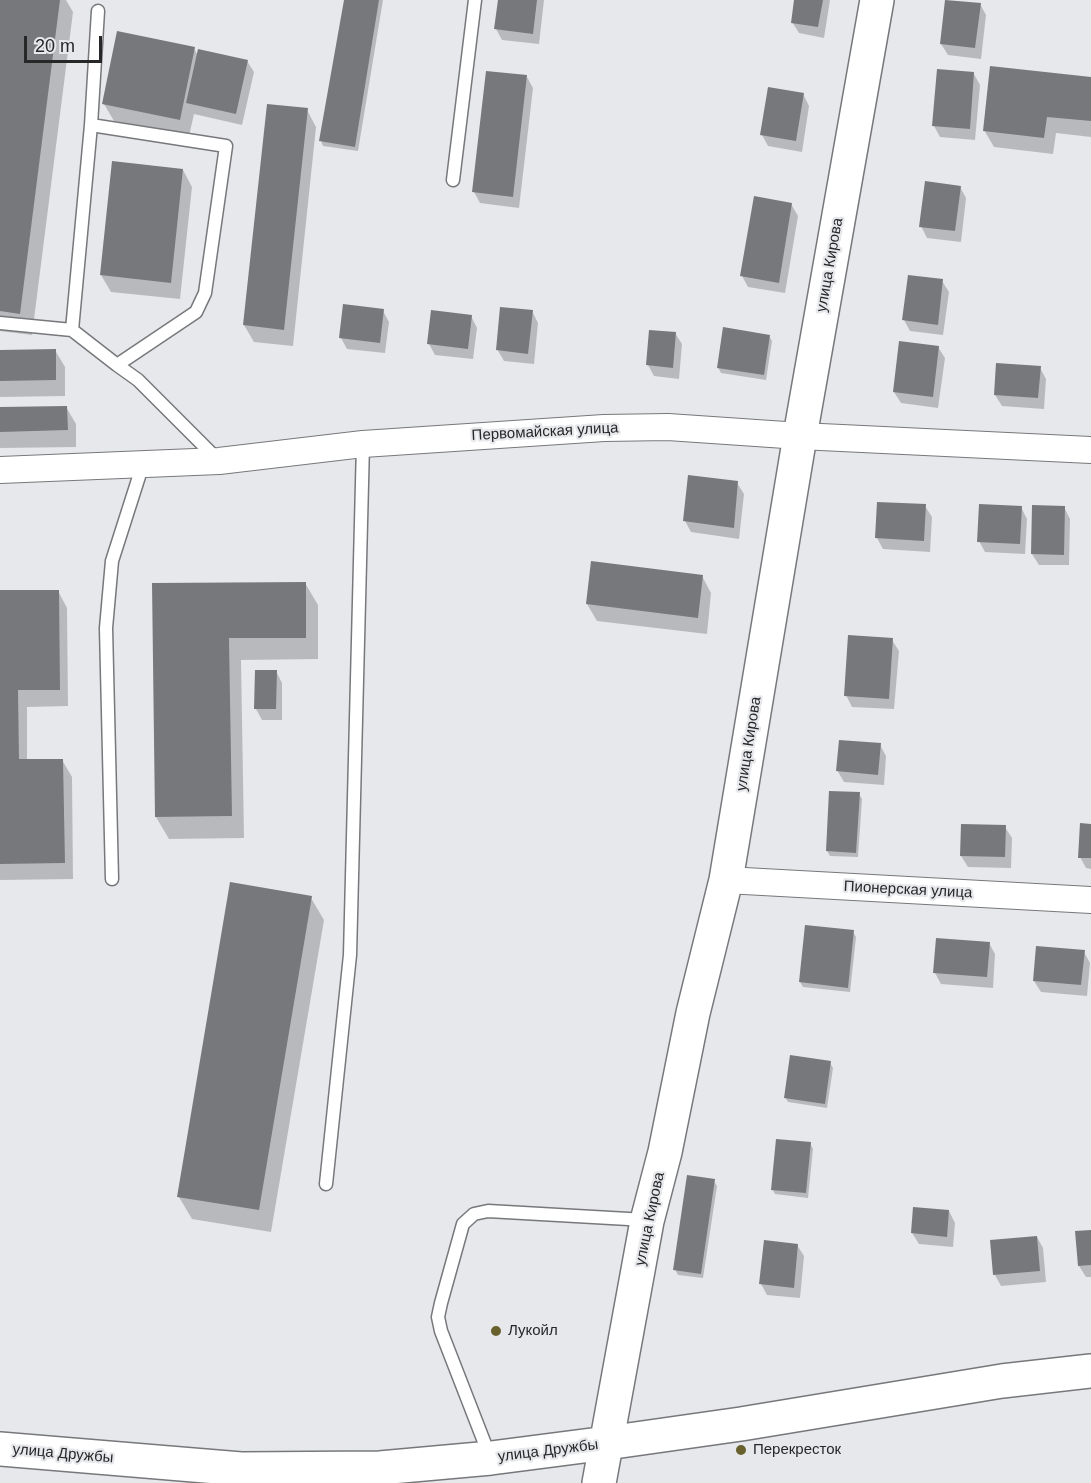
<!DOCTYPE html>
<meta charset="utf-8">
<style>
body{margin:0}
#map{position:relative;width:1091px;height:1483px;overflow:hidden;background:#e7e8eb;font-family:Arial,sans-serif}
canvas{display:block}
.scale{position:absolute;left:24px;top:36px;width:78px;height:27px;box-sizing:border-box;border:3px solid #272728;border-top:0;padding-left:8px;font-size:18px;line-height:21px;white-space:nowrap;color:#272728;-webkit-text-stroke:4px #e7e8eb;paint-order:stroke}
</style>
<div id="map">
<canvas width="1091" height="1483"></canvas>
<div class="scale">20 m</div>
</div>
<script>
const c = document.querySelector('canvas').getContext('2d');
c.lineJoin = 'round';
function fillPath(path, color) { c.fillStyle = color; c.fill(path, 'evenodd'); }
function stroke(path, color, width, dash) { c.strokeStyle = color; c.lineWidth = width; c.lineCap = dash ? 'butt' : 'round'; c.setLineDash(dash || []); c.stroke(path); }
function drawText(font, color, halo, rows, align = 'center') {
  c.font = font + ' Arial,sans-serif'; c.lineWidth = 4.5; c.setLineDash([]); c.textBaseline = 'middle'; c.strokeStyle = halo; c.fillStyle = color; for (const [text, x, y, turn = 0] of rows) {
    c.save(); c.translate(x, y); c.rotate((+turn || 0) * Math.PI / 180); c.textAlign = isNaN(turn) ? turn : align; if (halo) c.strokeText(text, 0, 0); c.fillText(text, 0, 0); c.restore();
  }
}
fillPath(new Path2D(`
 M 0,0 L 66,0 L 73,12 L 32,335 L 0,331 Z
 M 346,0 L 383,0 L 358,151 L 323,146 L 321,141 Z
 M 499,0 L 544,0 L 539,44 L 502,40 L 496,29 Z
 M 796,0 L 830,0 L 824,38 L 799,33 L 792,22 Z
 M 980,4 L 986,15 L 981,59 L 948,55 L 941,44 Z
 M 194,48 L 198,56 L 247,61 L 254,72 L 242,125 L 194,114 L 189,136 L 114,121 L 104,104 Z
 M 974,74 L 980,85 L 975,140 L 940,137 L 934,126 Z
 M 527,77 L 533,88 L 519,208 L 480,203 L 474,192 Z
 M 1091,79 L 1091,137 L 1056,133 L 1053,154 L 994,147 L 984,130 Z
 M 803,94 L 809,106 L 802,152 L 768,146 L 762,135 Z
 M 307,110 L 316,127 L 293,346 L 254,342 L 244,325 Z
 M 183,170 L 192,187 L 180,299 L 111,292 L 101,275 Z
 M 960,187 L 966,198 L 961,242 L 927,238 L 921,226 Z
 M 791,204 L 798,216 L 785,293 L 748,287 L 742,276 Z
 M 942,281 L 949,292 L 943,335 L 910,331 L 904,320 Z
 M 383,311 L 389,322 L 385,353 L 347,349 L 341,338 Z
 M 532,311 L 538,323 L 534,364 L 504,361 L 497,349 Z
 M 471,316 L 477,328 L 473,359 L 435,355 L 429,344 Z
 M 675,333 L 682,344 L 679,379 L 654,376 L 648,365 Z
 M 769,336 L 772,341 L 766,380 L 721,373 L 718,367 Z
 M 938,347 L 945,358 L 938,408 L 901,403 L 894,392 Z
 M 55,350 L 65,367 L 65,396 L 0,397 L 0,351 Z
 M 1040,368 L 1046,379 L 1044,409 L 1002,406 L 995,395 Z
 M 66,407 L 76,424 L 76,447 L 0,448 L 0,409 Z
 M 737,483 L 744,494 L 739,539 L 691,532 L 685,521 Z
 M 925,506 L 932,517 L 930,552 L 883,549 L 877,538 Z
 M 1021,507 L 1027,519 L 1025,554 L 985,552 L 979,541 Z
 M 1064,507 L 1070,519 L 1069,565 L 1039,565 L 1032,554 Z
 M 702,576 L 711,593 L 707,634 L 597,621 L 587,604 Z
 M 305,583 L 318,605 L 318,659 L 241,660 L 244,838 L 169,839 L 156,817 L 154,585 Z
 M 58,591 L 67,608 L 68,706 L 27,707 L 27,761 L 62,760 L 72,777 L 73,879 L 0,880 L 0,592 Z
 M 892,640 L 899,651 L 894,709 L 852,707 L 846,695 Z
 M 276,671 L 282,683 L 282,720 L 262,720 L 256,709 Z
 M 880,745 L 886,756 L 884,785 L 844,782 L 837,770 Z
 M 859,794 L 862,799 L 858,857 L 830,856 L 827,851 Z
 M 962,825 L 1005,827 L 1012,838 L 1011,868 L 968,867 L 961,856 Z
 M 1091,826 L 1091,869 L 1086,868 L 1080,857 Z
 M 311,898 L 324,920 L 271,1232 L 192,1219 L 179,1197 Z
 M 853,932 L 856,937 L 850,992 L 803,987 L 800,982 Z
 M 989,943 L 995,954 L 993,988 L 941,984 L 935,973 Z
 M 1084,952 L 1090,963 L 1087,996 L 1041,992 L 1034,981 Z
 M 830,1063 L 833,1068 L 827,1108 L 788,1102 L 785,1097 Z
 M 810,1143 L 813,1149 L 808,1198 L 775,1194 L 772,1189 Z
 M 714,1181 L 717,1186 L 703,1278 L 678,1275 L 675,1269 Z
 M 949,1211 L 955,1223 L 953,1247 L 919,1244 L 912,1233 Z
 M 1091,1231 L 1091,1277 L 1086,1277 L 1079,1266 Z
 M 1037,1237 L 1043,1248 L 1046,1282 L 1001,1286 L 995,1275 Z
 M 797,1245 L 804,1256 L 800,1298 L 767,1295 L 761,1284 Z`), '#0003');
fillPath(new Path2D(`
 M 0,0 L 60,0 L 20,314 L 0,311 Z
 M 344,0 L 379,0 L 355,147 L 319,141 Z
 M 498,0 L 537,0 L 533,34 L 494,29 Z
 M 794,0 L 823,0 L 818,27 L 791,23 Z
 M 945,0 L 981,3 L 975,48 L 940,44 Z
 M 117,31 L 195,47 L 180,120 L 102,104 Z
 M 198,49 L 248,60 L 236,114 L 186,103 Z
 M 990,66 L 1091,77 L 1091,121 L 1047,117 L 1044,138 L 983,131 Z
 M 937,69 L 974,72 L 970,129 L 932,126 Z
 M 486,71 L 527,75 L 513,197 L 472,192 Z
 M 768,87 L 804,93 L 796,141 L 760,135 Z
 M 267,104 L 308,108 L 284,330 L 243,325 Z
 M 112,161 L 183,169 L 171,283 L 100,275 Z
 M 925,181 L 961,186 L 955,231 L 919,227 Z
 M 754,196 L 792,203 L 779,283 L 740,276 Z
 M 908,275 L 943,279 L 938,325 L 902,320 Z
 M 343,304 L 384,309 L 380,343 L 339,338 Z
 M 500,307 L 533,310 L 528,354 L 496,350 Z
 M 431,310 L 472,315 L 468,349 L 427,344 Z
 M 723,327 L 770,335 L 764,375 L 717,368 Z
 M 649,330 L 676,332 L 673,368 L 646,365 Z
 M 899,341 L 939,346 L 933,397 L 893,392 Z
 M 56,349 L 56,380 L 0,381 L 0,350 Z
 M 996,363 L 1041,366 L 1038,398 L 994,395 Z
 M 67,406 L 68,430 L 0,432 L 0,407 Z
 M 688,475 L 738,481 L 734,528 L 683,521 Z
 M 877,502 L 926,504 L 924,541 L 875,538 Z
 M 979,504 L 1022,506 L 1020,544 L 977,542 Z
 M 1032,505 L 1065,506 L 1064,555 L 1031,554 Z
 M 591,561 L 703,575 L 698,618 L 586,604 Z
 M 306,582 L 306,638 L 229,638 L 232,816 L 155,817 L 152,583 Z
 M 0,590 L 59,590 L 60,690 L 18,690 L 19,759 L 63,759 L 65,863 L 0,864 Z
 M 848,635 L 893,638 L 889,699 L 844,696 Z
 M 255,670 L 277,670 L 276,709 L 254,709 Z
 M 839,740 L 881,743 L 878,775 L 836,771 Z
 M 829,791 L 860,792 L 856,853 L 826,851 Z
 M 1080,823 L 1091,824 L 1091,858 L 1078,858 Z
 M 961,824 L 1006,825 L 1005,857 L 960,856 Z
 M 230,882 L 312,896 L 259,1210 L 177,1197 Z
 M 805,925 L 854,930 L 848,988 L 799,982 Z
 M 936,938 L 990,942 L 987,977 L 933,973 Z
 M 1036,946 L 1085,950 L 1081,985 L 1033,981 Z
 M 790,1055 L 831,1061 L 825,1104 L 784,1098 Z
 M 776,1139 L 811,1142 L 806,1193 L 771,1190 Z
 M 687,1175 L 715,1179 L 701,1274 L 673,1270 Z
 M 913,1207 L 949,1210 L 947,1237 L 911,1233 Z
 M 1091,1230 L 1091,1265 L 1078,1266 L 1075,1231 Z
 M 1037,1236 L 1040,1271 L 993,1275 L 990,1240 Z
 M 764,1240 L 798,1244 L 794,1288 L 759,1284 Z`), '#77787b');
const lane = new Path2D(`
 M 91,125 L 226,146 L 205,293 L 196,312 L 117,365
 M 453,180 L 475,0
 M 0,323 L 72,330 L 117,365 L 138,380 L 218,460
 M 72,330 L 91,125 L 98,11
 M 112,879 L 106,628 L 112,561 L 143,464
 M 326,1184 L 350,955 L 363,444
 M 490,1457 L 441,1331 L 438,1317 L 441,1303 L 463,1224 L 474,1214 L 488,1211 L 646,1220`);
const street = new Path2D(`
 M 0,470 L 219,461 L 363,444 L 604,428 L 668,427 L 800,436 L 1091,450
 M 726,880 L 1091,900`);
const secondary = new Path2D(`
 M 0,1449 L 241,1469 L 380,1468 L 491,1458 L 607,1443 L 741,1424 L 1002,1381 L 1091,1371
 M 599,1483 L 647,1221 L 665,1152 L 693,1013 L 726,880 L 800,436 L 877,0`);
stroke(lane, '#77787b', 15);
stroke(street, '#77787b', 28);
stroke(secondary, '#77787b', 36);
stroke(lane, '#fff', 12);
stroke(street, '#fff', 26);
stroke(secondary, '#fff', 33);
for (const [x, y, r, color] of [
 [496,1331,6,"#68612d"],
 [741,1450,6,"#68612d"]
]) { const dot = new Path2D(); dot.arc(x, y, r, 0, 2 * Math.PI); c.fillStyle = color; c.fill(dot); stroke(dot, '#e7e8eb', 2); }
drawText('15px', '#272728', '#e7e8eb', [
 ["улица Кирова",830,265,-80],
 ["Первомайская улица",545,432,-3],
 ["улица Кирова",749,744,-81],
 ["Пионерская улица",908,890,3],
 ["улица Кирова",650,1219,-78],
 ["улица Дружбы",548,1451,-7],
 ["улица Дружбы",63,1454,5]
]);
drawText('15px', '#272728', '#e7e8eb', [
 ["Лукойл",508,1331],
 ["Перекресток",753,1450]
], 'left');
</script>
